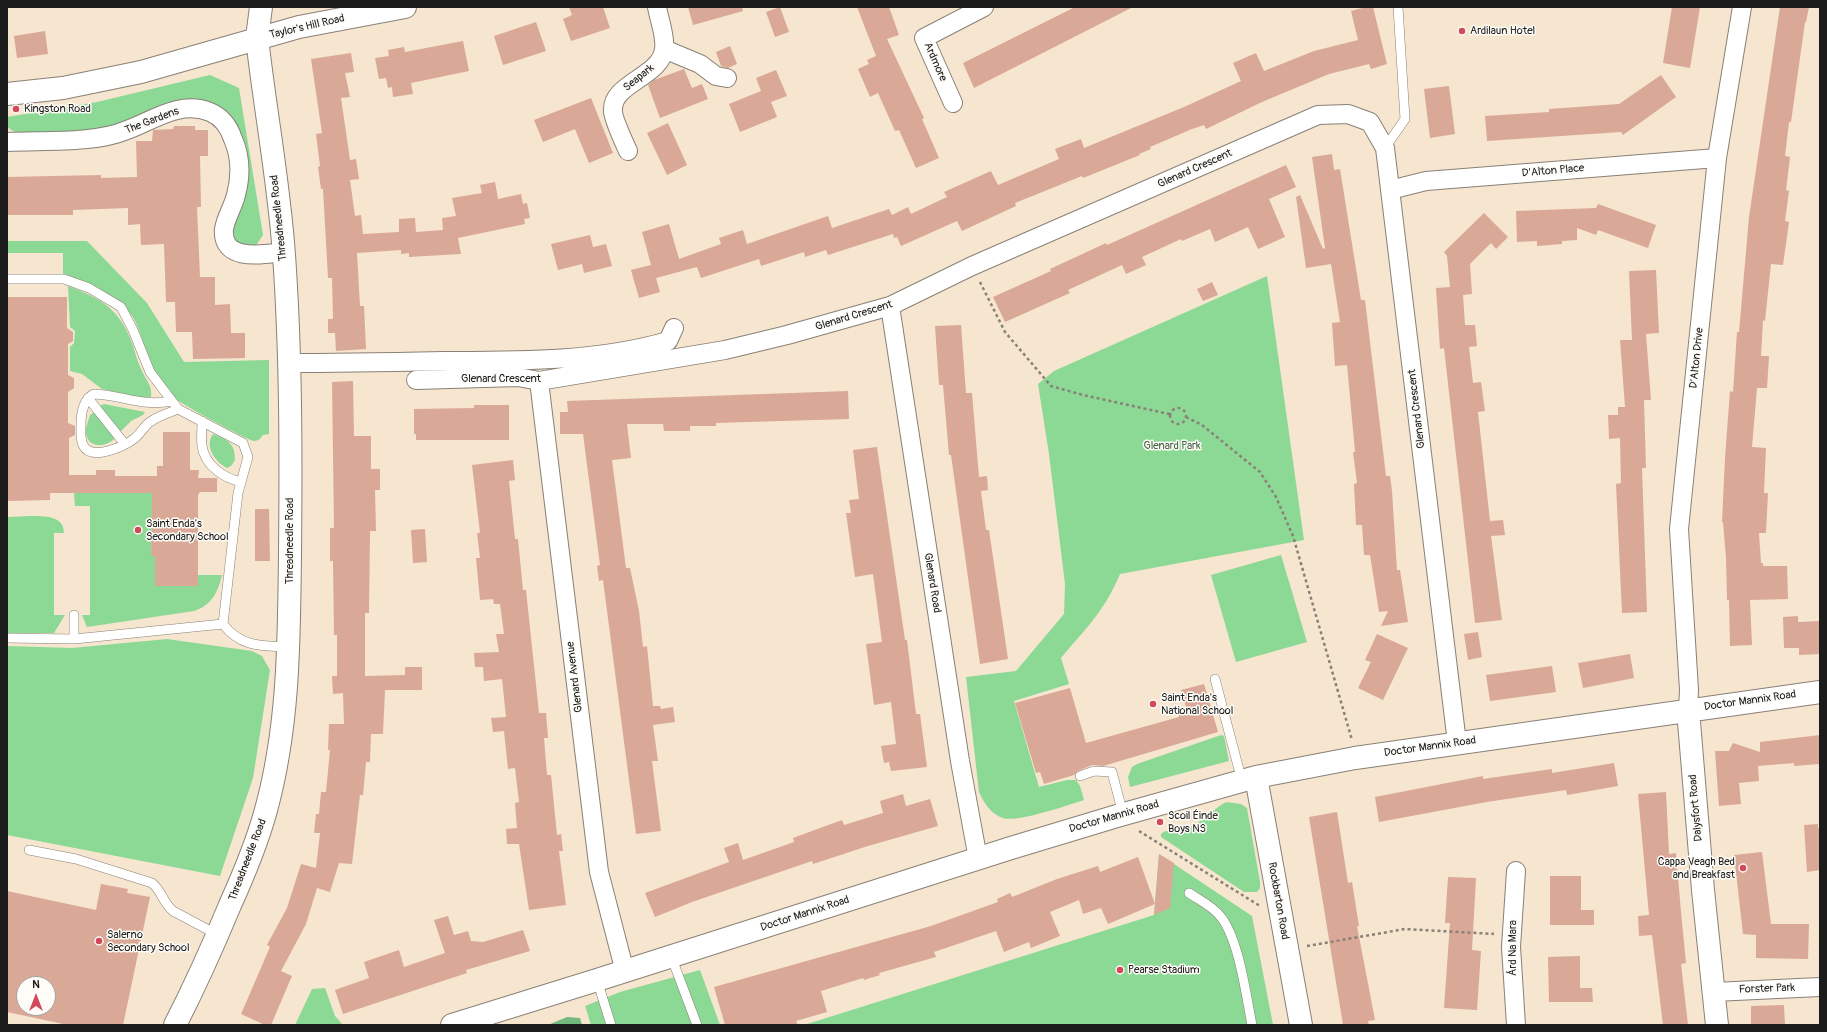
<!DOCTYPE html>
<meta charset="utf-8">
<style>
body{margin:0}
#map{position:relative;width:1827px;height:1032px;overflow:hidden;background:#f6e5cf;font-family:Pangolin,sans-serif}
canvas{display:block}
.frame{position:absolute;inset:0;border:8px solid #1c1c1c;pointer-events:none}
.north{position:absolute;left:16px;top:976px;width:40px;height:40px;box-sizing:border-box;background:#fdfcf7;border:1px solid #a3a29f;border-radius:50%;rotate:0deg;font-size:11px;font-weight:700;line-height:16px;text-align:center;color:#1c1c1c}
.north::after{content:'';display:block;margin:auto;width:14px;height:18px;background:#d1495b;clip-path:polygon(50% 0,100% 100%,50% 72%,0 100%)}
</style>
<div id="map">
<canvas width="1827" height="1032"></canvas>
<div class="frame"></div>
<div class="north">N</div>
</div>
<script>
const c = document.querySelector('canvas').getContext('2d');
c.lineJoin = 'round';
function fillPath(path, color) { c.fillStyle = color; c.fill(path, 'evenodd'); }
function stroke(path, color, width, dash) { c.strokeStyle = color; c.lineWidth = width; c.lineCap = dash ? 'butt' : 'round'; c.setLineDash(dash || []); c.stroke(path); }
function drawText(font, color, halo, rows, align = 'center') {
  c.font = font + ' Pangolin,sans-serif'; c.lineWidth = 3; c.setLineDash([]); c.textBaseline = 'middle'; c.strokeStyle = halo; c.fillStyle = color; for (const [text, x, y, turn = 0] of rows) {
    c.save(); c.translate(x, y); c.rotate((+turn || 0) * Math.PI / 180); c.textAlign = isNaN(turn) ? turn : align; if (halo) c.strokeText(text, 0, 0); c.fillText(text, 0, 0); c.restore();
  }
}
fillPath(new Path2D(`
 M 210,75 L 239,88 L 263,235 L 257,244 L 249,248 L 235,242 L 231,233 L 239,208 L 221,109 L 110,130 L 18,134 L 7,127 L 7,117 L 97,102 Z
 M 7,241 L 87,241 L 147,303 L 184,362 L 269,360 L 269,434 L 263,435 C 261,438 258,441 254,441 C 245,439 183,405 176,399 C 167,391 160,380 154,370 C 144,353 141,325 129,312 C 111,293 88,281 63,275 L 63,253 L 7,253 Z
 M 1267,276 L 1304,540 L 1120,574 C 1104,612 1086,628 1061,658 L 1069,684 L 1014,701 L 1039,787 L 1067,780 L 1076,780 L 1080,786 L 1084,800 C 1069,805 1016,823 1003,818 C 991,814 984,803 979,792 L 966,677 L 1016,671 L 1064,614 L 1065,584 L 1049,454 L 1038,384 L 1054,371 Z
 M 68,286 C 100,298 120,309 132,343 C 135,351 137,361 141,369 C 145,379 153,386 151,397 L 140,398 L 102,389 L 82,374 L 70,371 L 70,347 L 74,343 L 75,331 L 70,327 Z
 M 104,404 L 145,412 L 143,415 L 131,421 L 120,432 L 99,406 Z
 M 95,412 L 115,438 C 109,446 91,449 87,437 C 84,430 88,422 90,415 Z
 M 213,434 C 228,440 235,443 235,460 L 231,466 L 227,468 C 215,462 204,446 213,434 Z
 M 74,493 L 155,493 L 152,519 L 151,556 L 155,556 L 155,586 L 198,586 L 198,575 L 222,575 C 218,592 212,605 194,611 L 87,627 L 82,615 L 90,615 L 90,506 L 75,506 Z
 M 30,516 C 43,516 64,515 64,533 L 54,533 L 54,615 L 65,615 L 54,633 L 7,633 L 7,517 Z
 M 1281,555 L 1307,642 L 1236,662 L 1211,575 Z
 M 167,639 L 252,651 L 262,656 L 270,670 L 253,778 L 220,876 L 7,835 L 7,646 L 72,648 Z
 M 1221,735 L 1224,736 L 1229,761 L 1130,787 L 1128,777 L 1132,767 L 1137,764 Z
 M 1226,802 L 1241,804 L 1247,808 L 1260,882 L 1260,888 L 1257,892 L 1244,892 L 1161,837 L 1161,834 C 1166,828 1182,831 1190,827 C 1204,821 1213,809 1226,802 Z
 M 1159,854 L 1252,916 L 1273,1025 L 804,1025 L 1154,915 Z
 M 700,970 L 720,1025 L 591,1025 L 585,1006 L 620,992 Z
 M 325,988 L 335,1016 L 343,1025 L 295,1025 L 312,989 Z`), '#8cd996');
fillPath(new Path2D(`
 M 567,1017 L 580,1018 L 582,1025 L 548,1025 Z`), '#71b97f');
fillPath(new Path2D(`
 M 569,7 L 603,7 L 610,28 L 571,41 L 563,19 L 572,15 Z
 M 688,7 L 742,7 L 743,11 L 693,25 Z
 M 780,7 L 789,32 L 775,37 L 766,12 Z
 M 857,7 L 889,7 L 899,35 L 887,39 L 924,118 L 922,119 L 939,158 L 916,168 L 899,130 L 895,131 L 878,93 L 870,97 L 858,69 L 869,64 L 867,60 L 876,56 Z
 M 1075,7 L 1133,7 L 974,88 L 963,63 Z
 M 1366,7 L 1373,7 L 1387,64 L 1371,69 L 1369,64 L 1329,74 L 1262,102 L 1206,129 L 1204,125 L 1192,129 L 1150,147 L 1151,149 L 1139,154 L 1140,155 L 1083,178 L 1082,176 L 1015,203 L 1016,206 L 962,231 L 957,221 L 901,246 L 897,237 L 894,238 L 893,234 L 828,255 L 826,250 L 805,257 L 804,252 L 761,266 L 759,259 L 701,278 L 697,267 L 656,278 L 660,292 L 639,298 L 631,270 L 651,265 L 642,232 L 669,224 L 679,259 L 721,244 L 719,238 L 743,230 L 747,244 L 828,216 L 832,228 L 889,209 L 892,215 L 908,207 L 911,214 L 947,197 L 944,192 L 991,171 L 998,185 L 1059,159 L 1055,149 L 1081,139 L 1084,148 L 1184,107 L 1241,81 L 1233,63 L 1256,53 L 1264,71 L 1314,51 L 1358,40 L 1351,11 Z
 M 1672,7 L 1700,7 L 1690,68 L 1663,63 Z
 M 1780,7 L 1809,7 L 1806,22 L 1805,22 L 1791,122 L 1789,122 L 1785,156 L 1790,157 L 1786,190 L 1789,191 L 1785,221 L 1789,222 L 1783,265 L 1771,264 L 1765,321 L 1763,320 L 1761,356 L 1769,356 L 1767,388 L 1757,388 L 1752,447 L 1766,448 L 1764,493 L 1768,493 L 1766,533 L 1759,533 L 1761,563 L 1763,563 L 1763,566 L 1787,566 L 1788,599 L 1750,600 L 1752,645 L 1730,646 L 1729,600 L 1727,600 L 1726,558 L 1723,522 L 1722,522 L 1725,458 L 1730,391 L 1733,392 L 1737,332 L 1739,332 L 1749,217 Z
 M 536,22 L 546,51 L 503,65 L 494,36 Z
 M 45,31 L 48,54 L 17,58 L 14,36 Z
 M 463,41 L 469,71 L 411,83 L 413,94 L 393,97 L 392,87 L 388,88 L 386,78 L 379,79 L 375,58 L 389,56 L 388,50 L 404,47 L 405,52 Z
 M 730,46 L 737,64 L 728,68 L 721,66 L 716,52 Z
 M 351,53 L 354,72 L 345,73 L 350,97 L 341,98 L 350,160 L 356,159 L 359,179 L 350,180 L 355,216 L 361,215 L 363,234 L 399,232 L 399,219 L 415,218 L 416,232 L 443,230 L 442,218 L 456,216 L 452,198 L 482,193 L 480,185 L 495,182 L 498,199 L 521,194 L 523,204 L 527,203 L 530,218 L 524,219 L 525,224 L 458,238 L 461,254 L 409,257 L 409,253 L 401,254 L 401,250 L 357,253 L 360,306 L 364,306 L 366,349 L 336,351 L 335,333 L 328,333 L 328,319 L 333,319 L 332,278 L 328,278 L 323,189 L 321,189 L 318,167 L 320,166 L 316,134 L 322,133 L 311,59 Z
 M 684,69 L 692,88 L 702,84 L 708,99 L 660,118 L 648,85 L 654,80 Z
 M 776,70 L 787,96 L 771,102 L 777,117 L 740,132 L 729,104 L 761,91 L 756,78 Z
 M 1661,75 L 1676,97 L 1623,135 L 1621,132 L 1487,141 L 1485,116 L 1549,112 L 1549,109 L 1619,104 Z
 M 1449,86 L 1455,134 L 1430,138 L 1424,89 Z
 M 591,98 L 613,153 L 589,163 L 575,129 L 543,142 L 534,120 Z
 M 668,123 L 687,165 L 667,175 L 647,133 Z
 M 174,126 L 195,126 L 195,130 L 208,130 L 208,156 L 200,156 L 201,207 L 197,207 L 200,277 L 215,277 L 215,305 L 230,304 L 231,333 L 245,333 L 245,358 L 193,359 L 192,332 L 176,332 L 175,302 L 166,302 L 164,244 L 141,245 L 140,224 L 128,225 L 128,208 L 73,210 L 73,215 L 7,215 L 7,177 L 101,175 L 101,178 L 137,177 L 136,141 L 152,141 L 153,130 L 173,129 Z
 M 1332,154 L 1334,170 L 1340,169 L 1361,300 L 1365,300 L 1386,476 L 1390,476 L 1392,491 L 1397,570 L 1400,570 L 1408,622 L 1381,626 L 1388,611 L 1379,612 L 1370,555 L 1364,555 L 1362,525 L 1356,525 L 1354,484 L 1357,483 L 1353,452 L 1355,452 L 1347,365 L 1335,366 L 1332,323 L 1340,322 L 1331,264 L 1306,268 L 1296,197 L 1300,195 L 1323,249 L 1325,248 L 1312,157 Z
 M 1286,165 L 1296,187 L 1269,199 L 1285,237 L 1258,249 L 1248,227 L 1215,242 L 1210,229 L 1182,241 L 1181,239 L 1142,257 L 1146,265 L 1126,274 L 1122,265 L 1068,290 L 1070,293 L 1005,322 L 993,297 L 1051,271 L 1050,269 L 1106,243 L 1107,245 Z
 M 1598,204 L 1656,225 L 1648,248 L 1598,230 L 1596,235 L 1577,228 L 1577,240 L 1562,241 L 1562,244 L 1537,246 L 1537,241 L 1517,242 L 1516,211 L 1596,208 Z
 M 1484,213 L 1508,237 L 1496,249 L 1491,243 L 1470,264 L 1472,294 L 1463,295 L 1465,325 L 1475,325 L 1477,346 L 1469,347 L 1473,383 L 1481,382 L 1485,411 L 1478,412 L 1490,521 L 1503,520 L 1505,535 L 1491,536 L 1502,620 L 1475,623 L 1444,348 L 1440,349 L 1436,288 L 1450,287 L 1447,256 L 1444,252 Z
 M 590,235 L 593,247 L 606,244 L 612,266 L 584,273 L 582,264 L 558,270 L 551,244 Z
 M 1656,270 L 1659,333 L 1646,334 L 1651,400 L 1644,400 L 1646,468 L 1642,468 L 1647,612 L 1622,613 L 1616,484 L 1621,483 L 1620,438 L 1609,439 L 1608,415 L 1618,415 L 1618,407 L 1625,407 L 1620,340 L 1632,340 L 1629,271 Z
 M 1212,282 L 1218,295 L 1203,301 L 1197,289 Z
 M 7,297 L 67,297 L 67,328 L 73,332 L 73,341 L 68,344 L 68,375 L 74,378 L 74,388 L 68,392 L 68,423 L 75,426 L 75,435 L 69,438 L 69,475 L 96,475 L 96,470 L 115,470 L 115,476 L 157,476 L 157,466 L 163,466 L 163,432 L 190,432 L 190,470 L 199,470 L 198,478 L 217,478 L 217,492 L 200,492 L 198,495 L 198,586 L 155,586 L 155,556 L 151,556 L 152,493 L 50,493 L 50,500 L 7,501 Z
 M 961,325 L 966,393 L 972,393 L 979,477 L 987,476 L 988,490 L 981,491 L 986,530 L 989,530 L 1008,659 L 980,664 L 951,455 L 949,455 L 943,385 L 939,385 L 935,326 Z
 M 353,381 L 354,436 L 371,436 L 371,469 L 380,469 L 380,490 L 375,490 L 376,531 L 370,531 L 369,613 L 365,613 L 365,676 L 405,675 L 405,667 L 422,667 L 422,690 L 385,690 L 383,734 L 371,734 L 370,762 L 366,762 L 363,795 L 360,795 L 352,864 L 339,863 L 330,892 L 317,888 L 306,924 L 281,971 L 292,976 L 271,1025 L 265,1025 L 241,1014 L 270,947 L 267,945 L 287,908 L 301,864 L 316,868 L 320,833 L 314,833 L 316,814 L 319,814 L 321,792 L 326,792 L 330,750 L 328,750 L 329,724 L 344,724 L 343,693 L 333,694 L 332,676 L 337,676 L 337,635 L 334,635 L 333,561 L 330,561 L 330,528 L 334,528 L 332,382 Z
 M 848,391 L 849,419 L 716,423 L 716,426 L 690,426 L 690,431 L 664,431 L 663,424 L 627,424 L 631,458 L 612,460 L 626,568 L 630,568 L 639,611 L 643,647 L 647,646 L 653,706 L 660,706 L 661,709 L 673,707 L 675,722 L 653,725 L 658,761 L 652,761 L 661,831 L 636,834 L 603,580 L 599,581 L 597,566 L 600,565 L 583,434 L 560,434 L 560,412 L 568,412 L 567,401 Z
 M 474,405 L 509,405 L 509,440 L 416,440 L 416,434 L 414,434 L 414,409 L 474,408 Z
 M 877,447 L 905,640 L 907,640 L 916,714 L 920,714 L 927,767 L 891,771 L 889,762 L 884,763 L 881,746 L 896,744 L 891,702 L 874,705 L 866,644 L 882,642 L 873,574 L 855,577 L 846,513 L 851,513 L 849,500 L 859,499 L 853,450 Z
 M 513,460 L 515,480 L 509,481 L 515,539 L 518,539 L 523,590 L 526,590 L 539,713 L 546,713 L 548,738 L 544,738 L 547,775 L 551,775 L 557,835 L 561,834 L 563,851 L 559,851 L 566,905 L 529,910 L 519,844 L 507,844 L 506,829 L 517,828 L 515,803 L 519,802 L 515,768 L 508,769 L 504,731 L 493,732 L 491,718 L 506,717 L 502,679 L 484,681 L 483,667 L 475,667 L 474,653 L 499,652 L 496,634 L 504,634 L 500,604 L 494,604 L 493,599 L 480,600 L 476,558 L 480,558 L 477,533 L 480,533 L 472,465 Z
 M 255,509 L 269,509 L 270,561 L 255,561 Z
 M 425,529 L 427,562 L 413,563 L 411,530 Z
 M 1798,616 L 1798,622 L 1820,621 L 1820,654 L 1799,655 L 1799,648 L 1784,648 L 1783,617 Z
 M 1478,632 L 1482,657 L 1468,660 L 1464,634 Z
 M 1377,634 L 1408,648 L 1383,700 L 1358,688 L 1371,662 L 1365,660 Z
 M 1630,654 L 1634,678 L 1583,688 L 1578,663 Z
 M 1552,666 L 1556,692 L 1490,701 L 1486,675 Z
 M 1204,684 L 1218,732 L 1103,766 L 1092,765 L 1078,771 L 1074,775 L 1044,784 L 1040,772 L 1036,773 L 1015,703 L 1070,688 L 1086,743 L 1179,717 L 1178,713 L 1187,710 L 1181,690 Z
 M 1820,735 L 1820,764 L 1794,766 L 1794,763 L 1758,766 L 1759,781 L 1739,783 L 1741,804 L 1719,806 L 1715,751 L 1729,751 L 1733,743 L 1760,752 L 1760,742 Z
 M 1614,763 L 1618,786 L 1567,795 L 1566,790 L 1487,802 L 1379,822 L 1375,797 L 1483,776 L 1483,779 L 1552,769 L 1552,773 Z
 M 1666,792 L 1669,854 L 1676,853 L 1681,912 L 1686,963 L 1681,964 L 1688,1025 L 1663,1025 L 1652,935 L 1639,936 L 1638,916 L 1649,915 L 1638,794 Z
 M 903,794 L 906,806 L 930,799 L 938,826 L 868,846 L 813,864 L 812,861 L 692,902 L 655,917 L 645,893 L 729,862 L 724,848 L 738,843 L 743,860 L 794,842 L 793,838 L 842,820 L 844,825 L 883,813 L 880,801 Z
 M 1337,812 L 1348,883 L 1352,882 L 1359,926 L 1357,926 L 1375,1020 L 1368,1021 L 1369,1025 L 1343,1025 L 1309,817 Z
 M 1818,824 L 1818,828 L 1820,828 L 1820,870 L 1807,872 L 1804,825 Z
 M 1762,852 L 1771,924 L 1809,924 L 1808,959 L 1756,958 L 1756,935 L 1743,934 L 1734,855 Z
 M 1159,854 L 1174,863 L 1170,908 L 1154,915 L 1155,904 L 1108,924 L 1101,908 L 1083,914 L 1079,900 L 1050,912 L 1060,936 L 1031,948 L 1029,942 L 1004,952 L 996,931 L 934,952 L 936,957 L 879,973 L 880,975 L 864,980 L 863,978 L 821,991 L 827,1012 L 796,1021 L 798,1025 L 725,1025 L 714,987 L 931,926 L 998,902 L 997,899 L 1010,893 L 1012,897 L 1057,879 L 1098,866 L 1100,872 L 1138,857 L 1155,904 Z
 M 1550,876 L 1581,876 L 1581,910 L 1594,910 L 1594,925 L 1550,925 Z
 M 1448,877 L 1476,878 L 1472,950 L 1481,951 L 1477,1010 L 1444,1008 L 1450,923 L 1445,923 Z
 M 101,884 L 128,889 L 127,893 L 150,897 L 123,1025 L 68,1025 L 7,1012 L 7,891 L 96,910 ZM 24,984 L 48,984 L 48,1008 L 24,1008 Z
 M 448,916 L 454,935 L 468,931 L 471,941 L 483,942 L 523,930 L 530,951 L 466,970 L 467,973 L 343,1014 L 335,990 L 369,978 L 364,962 L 399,950 L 404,967 L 445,953 L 434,920 Z
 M 1580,956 L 1580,988 L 1592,988 L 1593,1002 L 1549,1002 L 1548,957 Z
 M 1784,1005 L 1785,1025 L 1751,1025 L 1751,1006 Z`), '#daa897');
const lane = new Path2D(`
 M 1385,148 L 1405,119 L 1398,7
 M 7,279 L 64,279 L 89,288 L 121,307 L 133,330 L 150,372 L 178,409 L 243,443 L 248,457 L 238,493 L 223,624 C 240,647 262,646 288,647
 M 88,398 L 124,443
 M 172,401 C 141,407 122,395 94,394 C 83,400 81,412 81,424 C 81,430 80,439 83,445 C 91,462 125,446 135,438 C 141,433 144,426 150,422 C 158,416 169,413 178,409
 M 202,421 C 202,429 201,438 202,446 C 205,466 224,478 241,482
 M 74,615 L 74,639
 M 7,638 L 74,639 L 223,624
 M 1215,679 L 1242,781
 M 1080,776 L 1094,771 L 1112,772 L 1123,814
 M 29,850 L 76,859 L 152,883 C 162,891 163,903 173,911 L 218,935
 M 1189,893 C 1199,900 1213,906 1221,917 C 1239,940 1246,995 1252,1025
 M 671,956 L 697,1025
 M 597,980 L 611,1025`);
const street = new Path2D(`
 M 664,49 L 700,64 L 716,76 L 727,78
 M 953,103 L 924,38 L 984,7
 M 7,142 C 43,140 94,144 127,130 C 154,120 180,100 210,112 C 222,117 229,127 233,139 C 241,157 241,176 236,195 C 233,207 226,217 224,229 C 221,263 265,254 284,252
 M 628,151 C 624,142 613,119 613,111 C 611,83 661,77 664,49 C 666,37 659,19 657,7
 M 1390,190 L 1426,181 L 1717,158
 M 890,306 L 960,761 L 978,859
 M 289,363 C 341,363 393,362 444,361 C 518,361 596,362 668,341 L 674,328
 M 416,380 L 518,377 L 539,381 L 725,350 L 787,335 L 890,306 L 972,266 L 1318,115 L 1348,114 L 1370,122 L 1385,148 L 1457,743
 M 539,381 L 599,872 L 625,972
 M 1688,710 L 1689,690 L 1679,529 L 1717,158 L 1742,7
 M 1714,992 L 1820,987
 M 1516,1025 L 1511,947 L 1516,871`);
const secondary = new Path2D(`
 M 7,94 L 63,88 L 141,72 L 299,27 L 405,7
 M 1688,710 L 1703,890 L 1717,1025
 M 1256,777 L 1301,1025
 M 175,1025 C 195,986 213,946 230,905 C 244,874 257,843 266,810 C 289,726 289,641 290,554 C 291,454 291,354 284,255 C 279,182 265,110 257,38 L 261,7
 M 452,1025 L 597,980 L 1011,848 L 1117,816 L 1256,777 L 1355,758 L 1820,692`);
stroke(lane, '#898076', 10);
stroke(street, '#898076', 20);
stroke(secondary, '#898076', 24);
stroke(new Path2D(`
 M 980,282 L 1005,332 L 1051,386 L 1083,395 L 1169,414
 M1170 416a8 8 0 1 1 16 0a8 8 0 1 1-16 0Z
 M 1186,417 L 1202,425 L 1260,472 L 1276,497 L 1293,536 L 1352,740
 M 1139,831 L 1260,906
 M 1307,946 L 1405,929 L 1494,934`), '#898076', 2.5, [3, 3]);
stroke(lane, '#fff', 9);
stroke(street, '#fff', 18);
stroke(secondary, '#fff', 22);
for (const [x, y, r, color] of [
 [1462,31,4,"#d1495b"],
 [16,109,4,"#d1495b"],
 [138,530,4,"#d1495b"],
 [1153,704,4,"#d1495b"],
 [1160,822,4,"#d1495b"],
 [1743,868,4,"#d1495b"],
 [99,941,4,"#d1495b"],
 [1120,970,4,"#d1495b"]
]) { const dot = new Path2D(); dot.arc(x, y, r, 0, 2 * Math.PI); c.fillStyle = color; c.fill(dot); stroke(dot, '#fdfcf7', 1.5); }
drawText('11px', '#1c1c1c', '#fdfcf7', [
 ["Taylor's Hill Road",307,27,-13],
 ["Ardmore",935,62,66],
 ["Seapark",639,78,-39],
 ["The Gardens",152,121,-21],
 ["Glenard Crescent",1195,169,-24],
 ["D'Alton Place",1553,171,-5],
 ["Threadneedle Road",279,218,-96],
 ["Glenard Crescent",854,316,-17],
 ["D'Alton Drive",1697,358,-84],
 ["Glenard Crescent",501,379],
 ["Glenard Crescent",1417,409,-97],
 ["Threadneedle Road",290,541,-90],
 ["Glenard Road",932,583,81],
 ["Glenard Avenue",575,677,-97],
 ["Doctor Mannix Road",1750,701,-8],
 ["Doctor Mannix Road",1430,747,-8],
 ["Dalysfort Road",1696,808,-95],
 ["Doctor Mannix Road",1114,817,-16],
 ["Threadneedle Road",248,860,-69],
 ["Rockbarton Road",1278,901,80],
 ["Doctor Mannix Road",805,914,-18],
 ["Árd Na Mara",1513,948,-90],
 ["Forster Park",1767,989,-2]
]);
drawText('11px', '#1c1c1c', '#fdfcf7', [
 ["Ardilaun Hotel",1470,31],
 ["Kingston Road",24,109],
 ["Saint Enda's",146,524],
 ["Secondary School",146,537],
 ["Saint Enda's",1161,698],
 ["National School",1161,711],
 ["Scoil Éinde",1168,816],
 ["Boys NS",1168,829],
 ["Cappa Veagh Bed",1735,862,"right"],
 ["and Breakfast",1735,875,"right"],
 ["Salerno",107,935],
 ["Secondary School",107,948],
 ["Pearse Stadium",1128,970]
], 'left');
drawText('11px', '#435e47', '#fdfcf7', [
 ["Glenard Park",1172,446]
]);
</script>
